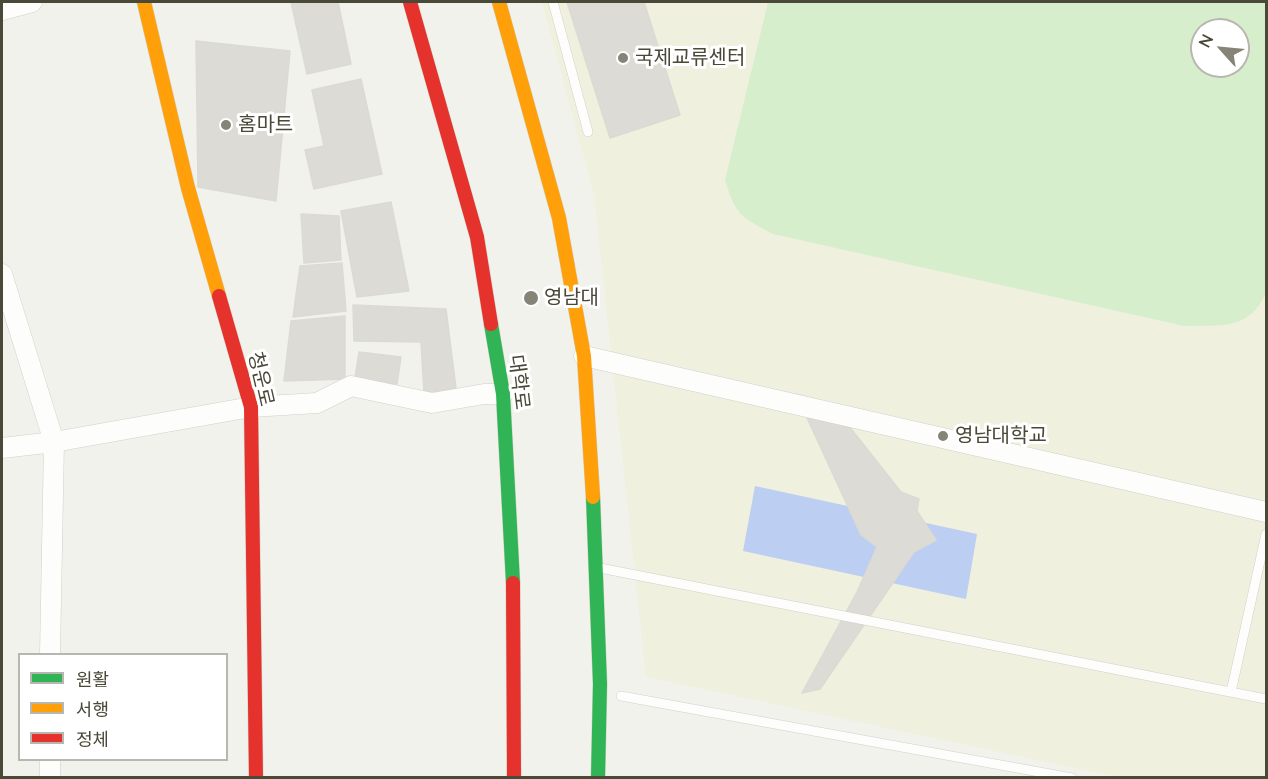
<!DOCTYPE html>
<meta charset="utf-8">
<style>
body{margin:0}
#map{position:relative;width:1268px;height:779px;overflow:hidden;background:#f2f2ed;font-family:Lato,"Noto Sans KR",sans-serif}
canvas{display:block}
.frame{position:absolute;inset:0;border:3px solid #4a4837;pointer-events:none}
.legend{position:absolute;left:18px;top:653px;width:210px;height:108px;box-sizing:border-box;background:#fff;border:2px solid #b7b6af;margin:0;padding:8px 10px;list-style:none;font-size:18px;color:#4a4837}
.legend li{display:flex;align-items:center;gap:12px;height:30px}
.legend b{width:30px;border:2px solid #b7b6af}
.north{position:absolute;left:1190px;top:18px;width:60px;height:60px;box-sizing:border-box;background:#fff;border:2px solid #b7b6af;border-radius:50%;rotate:297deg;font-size:16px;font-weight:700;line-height:24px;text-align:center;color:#4a4837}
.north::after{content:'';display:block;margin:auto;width:21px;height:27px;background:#858477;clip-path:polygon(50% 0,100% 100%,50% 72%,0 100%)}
</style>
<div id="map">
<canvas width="1268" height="779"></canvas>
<div class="frame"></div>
<ul class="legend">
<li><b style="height:8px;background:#30b455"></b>원활</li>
<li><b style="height:8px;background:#ff9f0a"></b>서행</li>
<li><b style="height:8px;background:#e5322d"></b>정체</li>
</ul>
<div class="north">N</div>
</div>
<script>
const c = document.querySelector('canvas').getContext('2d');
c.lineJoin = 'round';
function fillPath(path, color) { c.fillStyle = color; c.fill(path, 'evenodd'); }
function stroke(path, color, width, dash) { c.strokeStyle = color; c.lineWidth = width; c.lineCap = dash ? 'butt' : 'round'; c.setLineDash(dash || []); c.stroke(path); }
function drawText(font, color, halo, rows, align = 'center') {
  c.font = font + ' Lato,"Noto Sans KR",sans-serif'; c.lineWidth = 6; c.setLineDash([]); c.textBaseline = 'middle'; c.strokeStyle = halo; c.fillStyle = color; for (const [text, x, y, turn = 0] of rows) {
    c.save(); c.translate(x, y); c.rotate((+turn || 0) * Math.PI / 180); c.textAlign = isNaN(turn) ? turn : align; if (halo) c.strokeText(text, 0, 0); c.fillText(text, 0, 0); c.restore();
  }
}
fillPath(new Path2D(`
 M 542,2 L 1266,2 L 1266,777 L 1117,777 L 646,677 L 594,195 ZM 1202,30 L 1238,30 L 1238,66 L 1202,66 Z`), '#f0f0df');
fillPath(new Path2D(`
 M 768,2 L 1266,2 L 1266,293 C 1249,331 1220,325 1184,326 L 773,234 C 741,217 736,216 725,180 ZM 1202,30 L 1238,30 L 1238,66 L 1202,66 Z`), '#d7eecd');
fillPath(new Path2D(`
 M 755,486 L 977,534 L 966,599 L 743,551 Z`), '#bccef1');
const building = new Path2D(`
 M 291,2 L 338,2 L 351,64 L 307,74 Z
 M 567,2 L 644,2 L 680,115 L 610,138 Z
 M 196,41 L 290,51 L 276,201 L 198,187 Z
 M 361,79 L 382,174 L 314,189 L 305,150 L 324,146 L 312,90 Z
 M 391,202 L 409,291 L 357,297 L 341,211 Z
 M 301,214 L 339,216 L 341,260 L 304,263 Z
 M 342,263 L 346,311 L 293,317 L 300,266 Z
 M 353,305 L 446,309 L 456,388 L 424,393 L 421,342 L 354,341 Z
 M 345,316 L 345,379 L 284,381 L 291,321 Z
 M 359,352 L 401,357 L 397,384 L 355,378 Z
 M 796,394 L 833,406 L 901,492 L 919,499 L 917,511 L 936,540 L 914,552 L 820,689 L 802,693 L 857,592 L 877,547 L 861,535 Z`);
fillPath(building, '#dcdbd5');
stroke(building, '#dbdad3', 1.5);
const lane = new Path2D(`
 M 553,2 L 588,132
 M 600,568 L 1266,699
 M 1231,692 L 1266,534
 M 621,696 L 1072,778`);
const street = new Path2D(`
 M 2,10 L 32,2
 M 2,274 L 54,442 L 50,654
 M 584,356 L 1266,512
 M 2,448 L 54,442 L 251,407 L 317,403 L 351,386 L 432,403 L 484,394 L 503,394
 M 50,778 L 50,760`);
const fast = new Path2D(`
 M 491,324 L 503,394 L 513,583
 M 593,497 L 600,684 L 598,778`);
const slow = new Path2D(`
 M 144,2 L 188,188 L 219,296
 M 499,2 L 559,218 L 584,356 L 593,497`);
const jam = new Path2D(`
 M 410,2 L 477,237 L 491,324
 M 219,296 L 251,407 L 256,778
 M 513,583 L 514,778`);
stroke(lane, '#d0d0ca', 10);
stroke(street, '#d0d0ca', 21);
stroke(fast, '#d3d3c5', 15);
stroke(slow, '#d3d3c5', 15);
stroke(jam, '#d3d3c5', 15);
stroke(lane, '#fdfdfc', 9);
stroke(street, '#fdfdfc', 20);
stroke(fast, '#30b455', 14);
stroke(slow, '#ff9f0a', 14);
stroke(jam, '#e5322d', 14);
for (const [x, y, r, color] of [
 [623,58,6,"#858477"],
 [226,125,6,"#858477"],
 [531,298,8,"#858477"],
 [943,436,6,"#858477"]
]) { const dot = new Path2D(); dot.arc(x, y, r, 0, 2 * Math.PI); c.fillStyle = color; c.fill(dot); stroke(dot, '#fff', 2); }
drawText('20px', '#4a4837', '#fff', [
 ["국제교류센터",635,58],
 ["홈마트",238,125],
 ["영남대",544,298],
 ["영남대학교",955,436]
], 'left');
drawText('20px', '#4a4837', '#fff', [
 ["청운로",261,379,77],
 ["대학로",519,382,83]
]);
</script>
